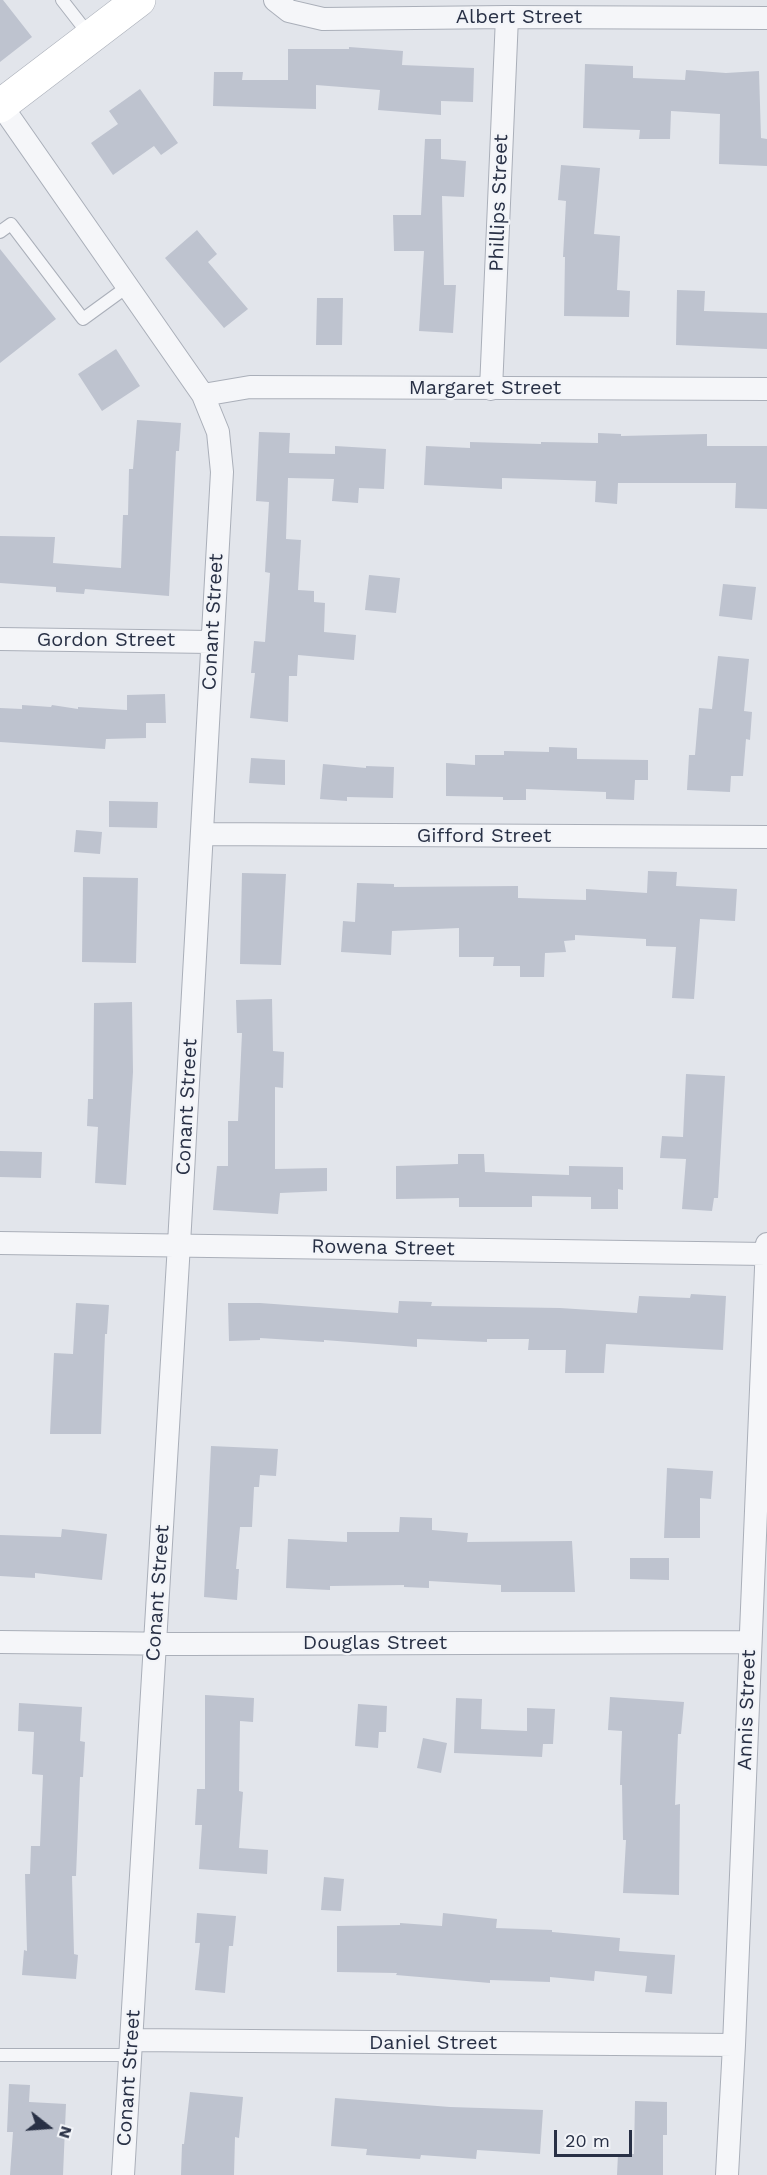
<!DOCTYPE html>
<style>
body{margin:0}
#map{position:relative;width:767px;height:2175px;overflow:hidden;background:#e2e5eb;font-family:"Work Sans",sans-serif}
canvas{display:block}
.north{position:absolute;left:18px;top:2097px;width:60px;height:60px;-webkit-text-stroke:4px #f2f4f8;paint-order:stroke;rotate:107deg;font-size:16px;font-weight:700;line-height:24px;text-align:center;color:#283045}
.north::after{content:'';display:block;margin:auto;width:21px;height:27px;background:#283045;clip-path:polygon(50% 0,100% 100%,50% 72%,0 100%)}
.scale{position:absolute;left:554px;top:2130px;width:78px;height:27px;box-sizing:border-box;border:3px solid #283045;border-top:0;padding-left:8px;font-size:18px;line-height:21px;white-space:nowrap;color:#283045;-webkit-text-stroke:4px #f2f4f8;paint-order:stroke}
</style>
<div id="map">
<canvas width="767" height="2175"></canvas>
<div class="north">N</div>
<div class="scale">20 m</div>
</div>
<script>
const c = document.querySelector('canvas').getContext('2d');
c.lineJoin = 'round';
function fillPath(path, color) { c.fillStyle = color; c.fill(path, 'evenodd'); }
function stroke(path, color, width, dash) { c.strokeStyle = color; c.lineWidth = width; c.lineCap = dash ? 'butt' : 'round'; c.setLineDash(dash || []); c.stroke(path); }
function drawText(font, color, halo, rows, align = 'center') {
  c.font = font + ' "Work Sans",sans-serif'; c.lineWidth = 4.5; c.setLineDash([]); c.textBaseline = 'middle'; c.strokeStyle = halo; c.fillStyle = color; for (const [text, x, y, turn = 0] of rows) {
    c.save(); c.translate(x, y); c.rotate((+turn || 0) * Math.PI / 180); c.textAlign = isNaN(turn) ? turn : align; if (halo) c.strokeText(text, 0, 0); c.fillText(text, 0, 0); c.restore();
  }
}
fillPath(new Path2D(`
 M 0,0 L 3,0 L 32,37 L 0,62 Z
 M 349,47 L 403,51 L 402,65 L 474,68 L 473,102 L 441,101 L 441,115 L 378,110 L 380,90 L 316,85 L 316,109 L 213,106 L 214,72 L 243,72 L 242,80 L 288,80 L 288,49 L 349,49 Z
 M 585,64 L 633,66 L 633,78 L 685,80 L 686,70 L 726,73 L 759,71 L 761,138 L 767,139 L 767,166 L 719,164 L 720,114 L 671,111 L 670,139 L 639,139 L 640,130 L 583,128 Z
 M 140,89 L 178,143 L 161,155 L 154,146 L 113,175 L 91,143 L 118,124 L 109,111 Z
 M 425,139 L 441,139 L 441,159 L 466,161 L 464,197 L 442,196 L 444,285 L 456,285 L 453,333 L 419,331 L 424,251 L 394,251 L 393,215 L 421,215 Z
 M 561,165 L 600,168 L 594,234 L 620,236 L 617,290 L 630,291 L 629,317 L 564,316 L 565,257 L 563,257 L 566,201 L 558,200 Z
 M 197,230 L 217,254 L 208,262 L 248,309 L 224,328 L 165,258 Z
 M 0,249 L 56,319 L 0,363 Z
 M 677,290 L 705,291 L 704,311 L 767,313 L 767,349 L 676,345 Z
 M 317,298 L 343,298 L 342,345 L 316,345 Z
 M 116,349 L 140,386 L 102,411 L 78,374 Z
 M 137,420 L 181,423 L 179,451 L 176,451 L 169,596 L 85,589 L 84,594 L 56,592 L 56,587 L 0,583 L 0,536 L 55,537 L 53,563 L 121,568 L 123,515 L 128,515 L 129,469 L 133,469 Z
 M 259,432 L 290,433 L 289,453 L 335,454 L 335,446 L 386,449 L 384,489 L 359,488 L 358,503 L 332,501 L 334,479 L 288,478 L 286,539 L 301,540 L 298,590 L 314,591 L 314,602 L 325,603 L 324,632 L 356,635 L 354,660 L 298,655 L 297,676 L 289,676 L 288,722 L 250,718 L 255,673 L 251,673 L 254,641 L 265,642 L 270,573 L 265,572 L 269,502 L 256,501 Z
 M 598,433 L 621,434 L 621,436 L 707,434 L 707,446 L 767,446 L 767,509 L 735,508 L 736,483 L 618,483 L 617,504 L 595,502 L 596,481 L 502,478 L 502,489 L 424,485 L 426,446 L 470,448 L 470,442 L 541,444 L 541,442 L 598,443 Z
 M 369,575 L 400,578 L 396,613 L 365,610 Z
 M 723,584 L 756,587 L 752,620 L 719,616 Z
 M 718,656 L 749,659 L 744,711 L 752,712 L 750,740 L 746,739 L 743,776 L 731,776 L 730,792 L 687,790 L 689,755 L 695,755 L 699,708 L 712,709 Z
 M 165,694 L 166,723 L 146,723 L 146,738 L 106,739 L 105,749 L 0,742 L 0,708 L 22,709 L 22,705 L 51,707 L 52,705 L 78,709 L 78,707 L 127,710 L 127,695 Z
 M 549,747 L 577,748 L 577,759 L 648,760 L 648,780 L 635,780 L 634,800 L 606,799 L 606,792 L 526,789 L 526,800 L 503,800 L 503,797 L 446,796 L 446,763 L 475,765 L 475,755 L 504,755 L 504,751 L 549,752 Z
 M 251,758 L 285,760 L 285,785 L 249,783 Z
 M 323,764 L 366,768 L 366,766 L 394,767 L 393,798 L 347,797 L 347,801 L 320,799 Z
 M 109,801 L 158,802 L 157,828 L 109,827 Z
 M 76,830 L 102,832 L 100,854 L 74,852 Z
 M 648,871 L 677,872 L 676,886 L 737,889 L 735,921 L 700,919 L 694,999 L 672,998 L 676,947 L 646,946 L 646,939 L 575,935 L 575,940 L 564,941 L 566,952 L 545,953 L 544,977 L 520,977 L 520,966 L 493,966 L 494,957 L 459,957 L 459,928 L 392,931 L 391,955 L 341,952 L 343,921 L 355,922 L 357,883 L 394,884 L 394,887 L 518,886 L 518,898 L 586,900 L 586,889 L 647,893 Z
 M 242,873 L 286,874 L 281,965 L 240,964 Z
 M 83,877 L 138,878 L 136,963 L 82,962 Z
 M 272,999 L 273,1051 L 284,1052 L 283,1088 L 275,1087 L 275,1169 L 327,1168 L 327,1191 L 280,1193 L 278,1214 L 213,1210 L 217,1166 L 228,1166 L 228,1121 L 238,1121 L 242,1033 L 237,1033 L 236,1000 Z
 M 132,1002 L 133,1072 L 126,1185 L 95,1183 L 98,1127 L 87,1126 L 88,1099 L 93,1099 L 94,1003 Z
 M 686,1074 L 725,1076 L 718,1198 L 714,1198 L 712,1211 L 682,1209 L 686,1159 L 660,1158 L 662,1136 L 683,1137 Z
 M 0,1151 L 42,1152 L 41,1178 L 0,1177 Z
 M 458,1154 L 484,1154 L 485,1172 L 569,1175 L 569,1166 L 623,1167 L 623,1190 L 618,1189 L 618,1209 L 591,1209 L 591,1197 L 532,1196 L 532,1207 L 459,1207 L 459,1198 L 396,1199 L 396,1166 L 458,1164 Z
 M 691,1294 L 726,1296 L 723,1350 L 606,1344 L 604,1373 L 565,1373 L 566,1350 L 528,1350 L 529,1339 L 487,1339 L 487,1342 L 417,1339 L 417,1347 L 324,1340 L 324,1342 L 260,1338 L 260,1340 L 229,1341 L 228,1303 L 260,1303 L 398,1313 L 399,1301 L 432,1302 L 431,1306 L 560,1308 L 637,1313 L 639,1296 L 690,1298 Z
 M 76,1303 L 109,1305 L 107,1334 L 105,1334 L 101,1434 L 50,1434 L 54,1353 L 73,1354 Z
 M 211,1446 L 278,1449 L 276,1476 L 260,1475 L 259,1487 L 254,1487 L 252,1527 L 240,1527 L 236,1569 L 239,1569 L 237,1600 L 204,1597 Z
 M 667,1468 L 713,1471 L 711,1499 L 700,1498 L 700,1538 L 664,1538 Z
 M 400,1517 L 432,1518 L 432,1530 L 468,1533 L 467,1542 L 572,1541 L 575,1592 L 501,1592 L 501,1585 L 429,1581 L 429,1588 L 404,1587 L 404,1585 L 330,1586 L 330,1590 L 286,1588 L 288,1539 L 347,1542 L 347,1532 L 399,1532 Z
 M 62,1529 L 107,1534 L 102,1580 L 35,1573 L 35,1578 L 0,1576 L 0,1535 L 61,1537 Z
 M 630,1558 L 669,1558 L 669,1580 L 630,1579 Z
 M 205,1695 L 254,1698 L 253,1722 L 240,1721 L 239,1791 L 243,1792 L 239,1848 L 268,1850 L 267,1874 L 199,1869 L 202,1825 L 195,1825 L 197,1789 L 205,1789 Z
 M 610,1697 L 684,1702 L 681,1734 L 678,1734 L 675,1805 L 680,1804 L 679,1895 L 623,1893 L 626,1840 L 623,1840 L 622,1785 L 620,1785 L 622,1731 L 608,1730 Z
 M 456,1698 L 482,1699 L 481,1729 L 527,1731 L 527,1708 L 555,1709 L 553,1744 L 543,1744 L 542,1757 L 454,1753 Z
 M 19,1703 L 82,1707 L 80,1741 L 85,1742 L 83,1777 L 80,1777 L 76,1876 L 72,1876 L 74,1954 L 78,1955 L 76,1979 L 22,1975 L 24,1950 L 27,1951 L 25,1874 L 30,1874 L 31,1846 L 40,1846 L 43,1775 L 32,1774 L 34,1732 L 18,1731 Z
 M 358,1704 L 387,1706 L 386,1732 L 379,1732 L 378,1748 L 355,1746 Z
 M 423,1738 L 447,1743 L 441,1773 L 417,1768 Z
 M 324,1877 L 344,1879 L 341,1911 L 321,1910 Z
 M 197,1913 L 236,1916 L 233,1946 L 229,1946 L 225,1993 L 195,1990 L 200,1943 L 195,1943 Z
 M 443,1913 L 497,1919 L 496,1928 L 552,1930 L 552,1932 L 620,1938 L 619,1951 L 675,1955 L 672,1994 L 645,1992 L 647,1976 L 595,1971 L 594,1981 L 550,1977 L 550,1982 L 490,1980 L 490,1983 L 396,1975 L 397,1973 L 337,1972 L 337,1926 L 400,1925 L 400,1923 L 442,1926 Z
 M 9,2084 L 30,2085 L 29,2102 L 66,2104 L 63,2175 L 10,2175 L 13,2132 L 7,2132 Z
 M 190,2092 L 243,2097 L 239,2138 L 235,2137 L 234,2175 L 181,2175 L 182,2144 L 184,2144 Z
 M 335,2098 L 450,2107 L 543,2110 L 540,2154 L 477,2150 L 476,2159 L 421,2155 L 420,2159 L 366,2155 L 367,2149 L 331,2146 Z
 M 635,2101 L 667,2102 L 667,2135 L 663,2135 L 663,2175 L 617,2175 L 618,2154 L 634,2154 Z`), '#bec3cf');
const lane = new Path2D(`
 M 62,0 L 90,36
 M 0,232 L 11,224 L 83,319 L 127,287
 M 0,2055 L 132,2055`);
const street = new Path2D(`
 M 275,0 L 289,11 L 323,19 L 507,17 L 767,18
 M 1,105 L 203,395 L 218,432 L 222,472 L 179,1244 L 123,2175
 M 491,389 L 507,17
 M 203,395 L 250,387 L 767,389
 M 0,639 L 211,642
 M 202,834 L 767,837
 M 0,1243 L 766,1254
 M 0,1642 L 188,1644 L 750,1642
 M 132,2040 L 734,2045
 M 727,2175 L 734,2045 L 767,1244`);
const secondary = new Path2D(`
 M 0,106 L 139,0`);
stroke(lane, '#aaafb9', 14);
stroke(street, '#aaafb9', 24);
stroke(secondary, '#aaafb9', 34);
stroke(lane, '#f5f6f9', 12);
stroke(street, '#f5f6f9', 22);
stroke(secondary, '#fff', 33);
drawText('20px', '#283045', '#f2f4f8', [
 ["Albert Street",519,17],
 ["Phillips Street",499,203,-88],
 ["Margaret Street",485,388],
 ["Conant Street",213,622,-87],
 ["Gordon Street",106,640],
 ["Gifford Street",484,836],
 ["Conant Street",187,1107,-87],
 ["Rowena Street",383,1248,1],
 ["Conant Street",158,1593,-86],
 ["Douglas Street",375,1643],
 ["Annis Street",747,1710,-88],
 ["Daniel Street",433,2043],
 ["Conant Street",129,2078,-86]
]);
</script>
